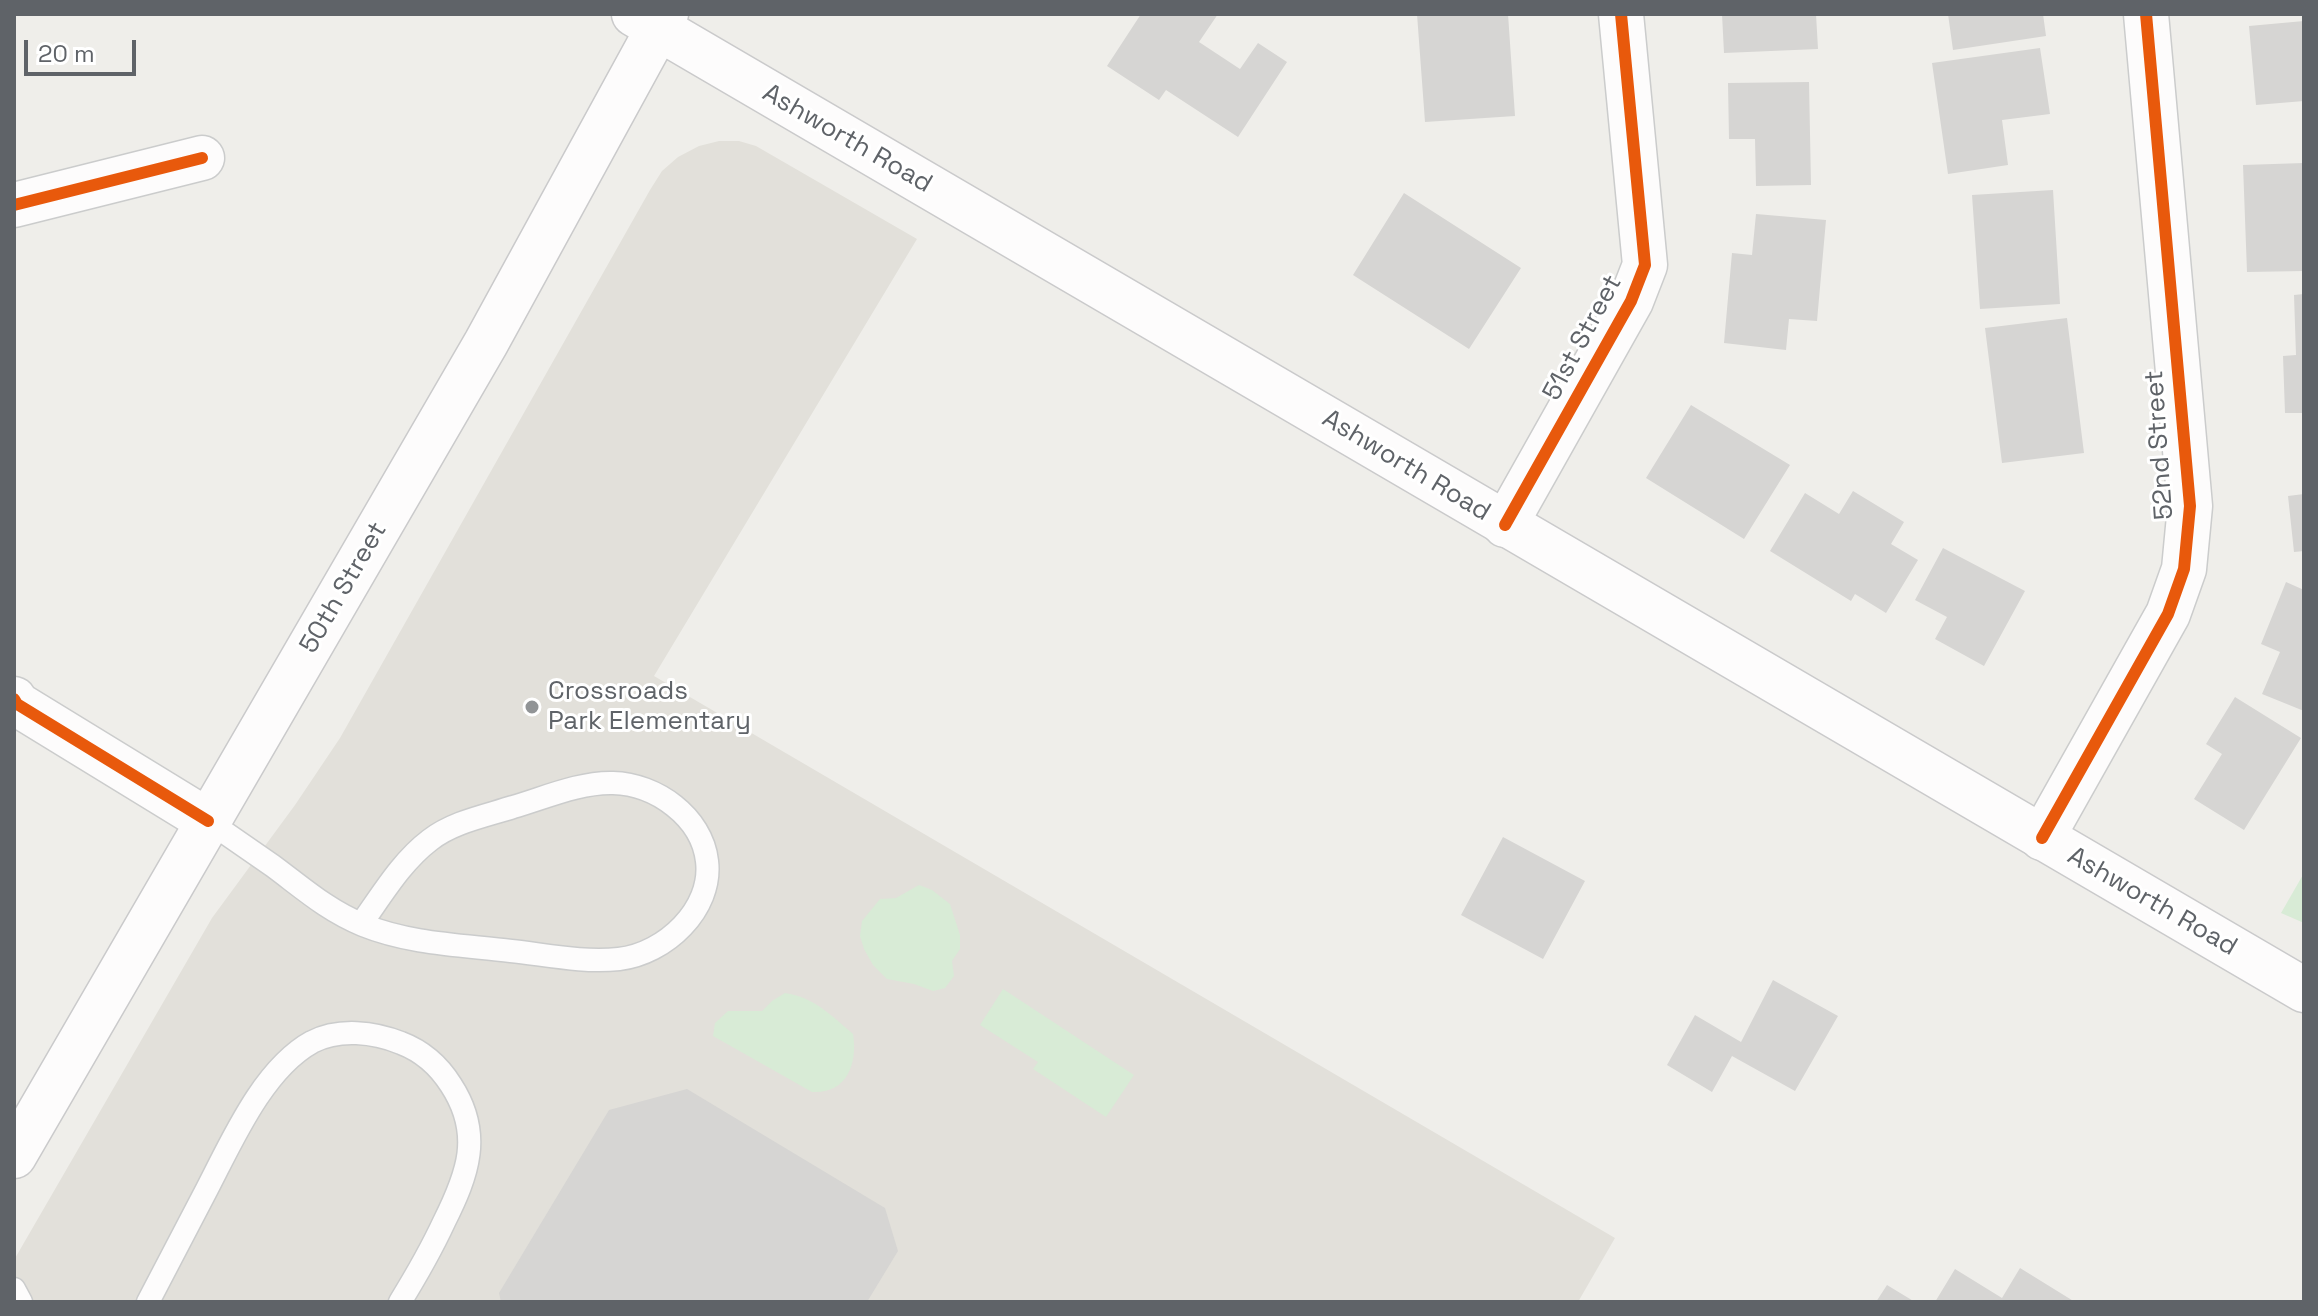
<!DOCTYPE html>
<style>
body{margin:0}
#map{position:relative;width:2318px;height:1316px;overflow:hidden;background:#efeeea;font-family:"Space Grotesk",sans-serif}
canvas{display:block}
.frame{position:absolute;inset:0;border:16px solid #5f6368;pointer-events:none}
.scale{position:absolute;left:24px;top:40px;width:112px;height:36px;box-sizing:border-box;border:4px solid #5f6368;border-top:0;padding-left:10px;font-size:24px;line-height:28px;white-space:nowrap;color:#5f6368;-webkit-text-stroke:6px #fff;paint-order:stroke}
</style>
<div id="map">
<canvas width="2318" height="1316"></canvas>
<div class="frame"></div>
<div class="scale">20 m</div>
</div>
<script>
const c = document.querySelector('canvas').getContext('2d');
c.lineJoin = 'round';
function fillPath(path, color) { c.fillStyle = color; c.fill(path, 'evenodd'); }
function stroke(path, color, width, dash) { c.strokeStyle = color; c.lineWidth = width; c.lineCap = dash ? 'butt' : 'round'; c.setLineDash(dash || []); c.stroke(path); }
function drawText(font, color, halo, rows, align = 'center') {
  c.font = font + ' "Space Grotesk",sans-serif'; c.lineWidth = 6; c.setLineDash([]); c.textBaseline = 'middle'; c.strokeStyle = halo; c.fillStyle = color; for (const [text, x, y, turn = 0] of rows) {
    c.save(); c.translate(x, y); c.rotate((+turn || 0) * Math.PI / 180); c.textAlign = isNaN(turn) ? turn : align; if (halo) c.strokeText(text, 0, 0); c.fillText(text, 0, 0); c.restore();
  }
}
fillPath(new Path2D(`
 M 719,141 L 739,141 L 756,146 L 917,239 L 654,676 L 1615,1238 L 1578,1302 L 14,1302 L 14,1260 L 212,918 L 295,805 L 340,738 L 650,190 L 662,171 L 678,157 L 699,146 Z`), '#e2e0da');
fillPath(new Path2D(`
 M 2304,873 L 2304,923 L 2281,913 Z
 M 919,885 L 932,890 L 950,904 L 960,935 L 960,949 L 952,961 L 954,976 L 945,988 L 933,991 L 914,984 L 887,979 L 873,965 L 864,949 L 860,936 L 862,921 L 880,899 L 896,898 Z
 M 1003,989 L 1134,1075 L 1106,1117 L 1033,1069 L 1038,1062 L 980,1025 Z
 M 785,993 C 814,997 832,1016 853,1034 C 858,1065 846,1094 812,1092 L 713,1036 L 715,1023 L 728,1011 L 762,1011 L 772,1001 Z`), '#d8ebd6');
fillPath(new Path2D(`
 M 1141,14 L 1218,14 L 1199,42 L 1240,69 L 1258,43 L 1287,62 L 1238,137 L 1166,90 L 1159,100 L 1107,66 Z
 M 1417,14 L 1508,14 L 1515,116 L 1425,122 Z
 M 1722,14 L 1816,14 L 1818,49 L 1724,53 Z
 M 1948,14 L 2043,14 L 2046,36 L 1953,50 Z
 M 2304,21 L 2304,101 L 2256,105 L 2249,26 Z
 M 2040,48 L 2050,114 L 2002,120 L 2008,165 L 1948,174 L 1932,63 Z
 M 1809,82 L 1811,185 L 1756,186 L 1755,139 L 1729,139 L 1728,83 Z
 M 2304,163 L 2304,271 L 2247,272 L 2243,165 Z
 M 2053,190 L 2060,304 L 1980,309 L 1972,195 Z
 M 1404,193 L 1521,268 L 1469,349 L 1353,275 Z
 M 1756,214 L 1826,220 L 1817,321 L 1789,319 L 1786,350 L 1724,343 L 1732,253 L 1752,255 Z
 M 2304,294 L 2304,413 L 2285,413 L 2283,356 L 2296,355 L 2294,295 Z
 M 2067,318 L 2084,453 L 2002,463 L 1985,328 Z
 M 1691,405 L 1790,465 L 1744,539 L 1646,478 Z
 M 1853,491 L 1904,522 L 1891,544 L 1918,560 L 1886,613 L 1855,594 L 1851,601 L 1770,551 L 1805,493 L 1839,514 Z
 M 2304,494 L 2304,551 L 2294,552 L 2288,496 Z
 M 1943,548 L 2025,591 L 1984,666 L 1935,639 L 1947,617 L 1915,600 Z
 M 2286,582 L 2304,590 L 2304,711 L 2262,694 L 2280,652 L 2261,644 Z
 M 2235,697 L 2301,738 L 2244,830 L 2194,799 L 2222,754 L 2206,744 Z
 M 1503,837 L 1585,881 L 1543,959 L 1461,915 Z
 M 1773,980 L 1838,1016 L 1795,1091 L 1732,1056 L 1712,1092 L 1667,1065 L 1695,1015 L 1741,1042 Z
 M 687,1089 L 885,1208 L 898,1251 L 867,1302 L 501,1302 L 499,1293 L 609,1110 Z
 M 2020,1268 L 2075,1302 L 1935,1302 L 1955,1269 L 2002,1298 Z
 M 1887,1285 L 1915,1302 L 1876,1302 Z`), '#d6d5d3');
const service = new Path2D(`
 M 208,821 C 230,836 251,851 273,866 C 304,889 327,910 363,925 C 410,944 462,945 511,951 C 547,955 584,963 619,959 C 665,954 713,909 707,861 C 702,817 656,784 613,783 C 580,782 544,798 513,807 C 485,816 453,822 430,840 C 401,862 382,895 361,924
 M 14,1289 L 21,1302
 M 148,1302 C 168,1264 188,1226 207,1189 C 232,1141 263,1069 312,1042 C 339,1028 374,1032 401,1043 C 422,1051 439,1066 451,1085 C 483,1134 468,1174 444,1222 C 431,1250 416,1276 400,1302`);
const minor = new Path2D(`
 M 14,205 L 202,158
 M 1505,525 L 1631,301 L 1645,265 L 1621,14
 M 14,699 L 17,704 L 208,821
 M 2042,838 L 2168,614 L 2184,569 L 2190,506 L 2146,14`);
const secondary = new Path2D(`
 M 634,14 L 2304,990
 M 14,1156 L 486,343 L 666,14`);
stroke(service, '#cbcccc', 25);
stroke(minor, '#cbcccc', 47);
stroke(secondary, '#cacacb', 47);
stroke(service, '#fdfcfc', 22);
stroke(minor, '#fdfcfc', 44);
stroke(secondary, '#fdfcfc', 44);
stroke(new Path2D(`
 M 14,205 L 202,158
 M 1505,525 L 1631,301 L 1645,265 L 1621,14
 M 14,699 L 17,704 L 208,821
 M 2042,838 L 2168,614 L 2184,569 L 2190,506 L 2146,14`), '#e8590c', 12);
for (const [x, y, r, color] of [
 [532,707,8,"#919496"]
]) { const dot = new Path2D(); dot.arc(x, y, r, 0, 2 * Math.PI); c.fillStyle = color; c.fill(dot); stroke(dot, '#fff', 3); }
drawText('26px', '#5f6368', '#fff', [
 ["Ashworth Road",847,139,30],
 ["51st Street",1583,338,-62],
 ["52nd Street",2160,445,-94],
 ["Ashworth Road",1406,466,31],
 ["50th Street",344,588,-60],
 ["Ashworth Road",2152,902,30]
]);
drawText('26px', '#5f6368', '#fff', [
 ["Crossroads",548,692],
 ["Park Elementary",548,722]
], 'left');
</script>
